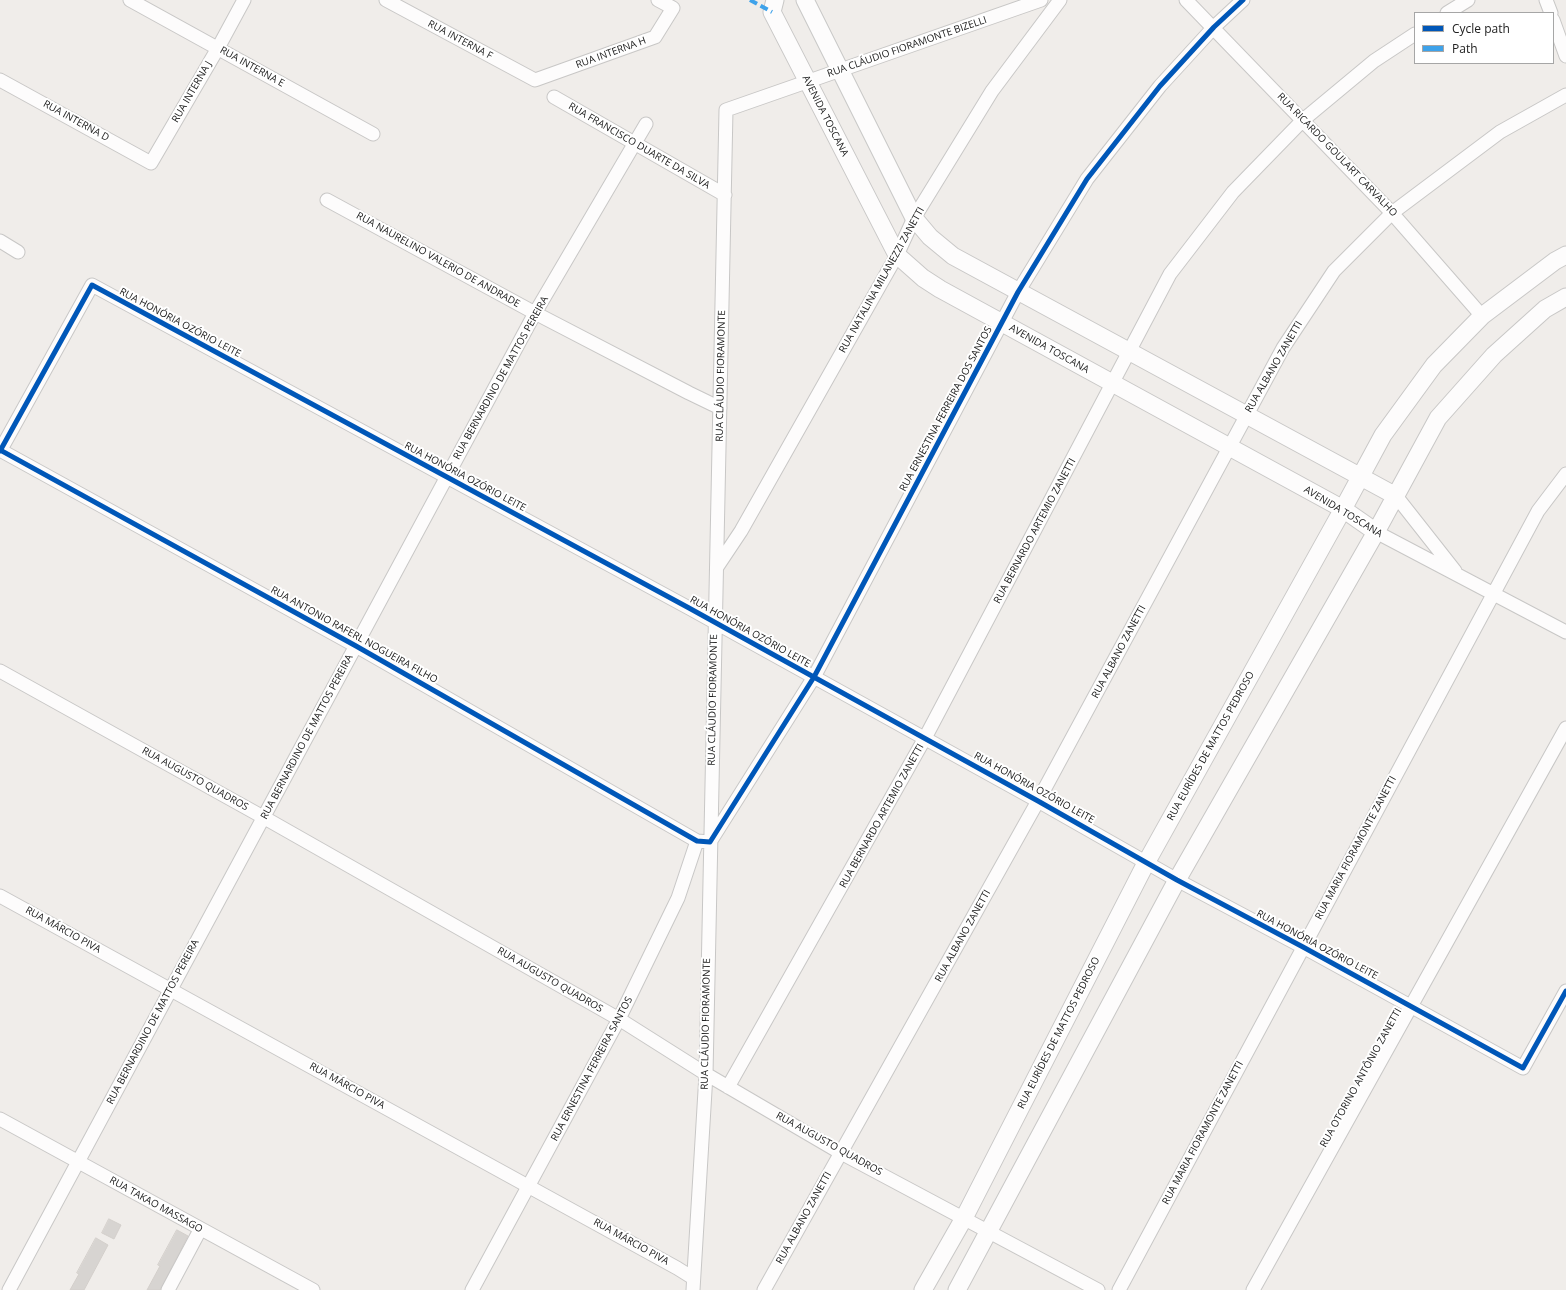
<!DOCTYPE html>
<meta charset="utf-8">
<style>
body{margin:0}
#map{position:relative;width:1566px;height:1290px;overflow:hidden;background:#f0edea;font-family:"Open Sans",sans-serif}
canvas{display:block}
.legend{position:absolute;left:1414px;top:12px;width:140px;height:52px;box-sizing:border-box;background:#fff;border:1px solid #a6a6a6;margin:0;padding:5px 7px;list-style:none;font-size:12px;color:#212121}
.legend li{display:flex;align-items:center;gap:8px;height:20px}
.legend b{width:20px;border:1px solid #a6a6a6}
</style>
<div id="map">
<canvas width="1566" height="1290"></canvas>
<ul class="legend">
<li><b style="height:5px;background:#0057b8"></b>Cycle path</li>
<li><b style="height:5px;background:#3ea2ea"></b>Path</li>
</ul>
</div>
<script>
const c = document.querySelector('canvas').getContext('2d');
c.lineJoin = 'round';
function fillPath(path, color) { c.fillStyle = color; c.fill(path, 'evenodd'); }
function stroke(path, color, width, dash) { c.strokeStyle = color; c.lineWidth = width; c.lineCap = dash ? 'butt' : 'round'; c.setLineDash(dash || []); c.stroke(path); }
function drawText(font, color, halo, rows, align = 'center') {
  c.font = font + ' "Open Sans",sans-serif'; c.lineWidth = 4; c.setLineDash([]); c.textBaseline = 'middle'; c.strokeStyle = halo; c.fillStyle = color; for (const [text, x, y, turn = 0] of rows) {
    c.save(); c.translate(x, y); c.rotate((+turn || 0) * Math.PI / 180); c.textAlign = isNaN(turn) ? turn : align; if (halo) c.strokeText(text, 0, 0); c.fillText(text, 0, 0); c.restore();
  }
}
const building = new Path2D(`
 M 109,1219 L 121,1225 L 114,1239 L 102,1233 Z
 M 177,1230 L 188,1236 L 160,1290 L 147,1290 L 160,1266 L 158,1265 Z
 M 96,1238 L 108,1245 L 84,1290 L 70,1290 L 79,1274 L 77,1273 Z`);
fillPath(building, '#d7d4d1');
stroke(building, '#d3cfcb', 1);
const minor = new Path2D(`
 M 130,0 L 373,134
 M 386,0 L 535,80 L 655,37 L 673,8 L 658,0
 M 1186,0 L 1392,213 L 1482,316
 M 1546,0 L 1551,13
 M 1447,13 L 1468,0
 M 1553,20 L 1566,56
 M 0,80 L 151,163 L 218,48 L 244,0
 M 554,97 L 725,195
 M 327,200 L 535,313 L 689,393 L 720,408
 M 0,241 L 18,252
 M 0,450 L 356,646 L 697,841 L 710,842 L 814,677 L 1018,292 L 1087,179 L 1160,86 L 1214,27 L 1243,0
 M 0,451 L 92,285 L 689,608 L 1038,801 L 1177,880 L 1303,947 L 1523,1068 L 1566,991
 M 1396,496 L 1455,571
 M 1376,532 L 1566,632
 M 717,567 L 741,531 L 897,255 L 914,218 L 992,91 L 1060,0
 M 0,671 L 263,817 L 619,1019 L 706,1074 L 841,1153 L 1098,1290
 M 0,896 L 677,1268 L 693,1278
 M 728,1087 L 925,738 L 1170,274 L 1233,192 L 1303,120 L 1374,61 L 1415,34
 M 0,1119 L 313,1290
 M 9,1290 L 535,313 L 646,124
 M 168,1290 L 200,1230
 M 472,1290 L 619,1019 L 678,898 L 697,841
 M 693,1290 L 706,1074 L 726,110 L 1041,0
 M 764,1290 L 1038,801 L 1283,348 L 1334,271 L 1392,213 L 1500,132 L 1566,95
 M 1119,1290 L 1538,511 L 1566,474
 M 1253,1290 L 1566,728`);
const tertiary = new Path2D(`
 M 775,0 L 772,12 L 897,255 L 923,278 L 940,289 L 1343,509 L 1376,532
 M 805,0 L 914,218 L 930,237 L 953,256 L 1396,496
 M 923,1290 L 964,1218 L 1146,863 L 1343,509 L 1383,435 L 1434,365 L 1482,316 L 1555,261 L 1566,255
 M 957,1290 L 1177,880 L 1376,532 L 1438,418 L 1494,355 L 1545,309 L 1566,297`);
stroke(minor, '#c8c7c6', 15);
stroke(tertiary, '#c8c7c6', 19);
stroke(minor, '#fdfcfc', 13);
stroke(tertiary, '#fdfcfc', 17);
stroke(new Path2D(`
 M 750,0 L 772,12`), '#3ea2ea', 4, [8, 4]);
stroke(new Path2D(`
 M 0,450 L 356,646 L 697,841 L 710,842 L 814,677 L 1018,292 L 1087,179 L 1160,86 L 1214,27 L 1243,0
 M 0,451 L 92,285 L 689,608 L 1038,801 L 1177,880 L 1303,947 L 1523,1068 L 1566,991`), '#0057b8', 5);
drawText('10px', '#212121', '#fff', [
 ["RUA INTERNA F",460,40,28],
 ["RUA CLÁUDIO FIORAMONTE BIZELLI",907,47,-19],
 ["RUA INTERNA H",611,53,-20],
 ["RUA INTERNA E",252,67,29],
 ["RUA INTERNA J",192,92,-60],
 ["AVENIDA TOSCANA",825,116,63],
 ["RUA INTERNA D",76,121,29],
 ["RUA FRANCISCO DUARTE DA SILVA",639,146,30],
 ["RUA RICARDO GOULART CARVALHO",1337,155,46],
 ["RUA NAURELINO VALERIO DE ANDRADE",438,260,29],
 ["RUA NATALINA MILANEZZI ZANETTI",882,280,-61],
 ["RUA HONÓRIA OZÓRIO LEITE",180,323,28],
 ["AVENIDA TOSCANA",1049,349,29],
 ["RUA ALBANO ZANETTI",1274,367,-60],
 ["RUA CLÁUDIO FIORAMONTE",721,376,-89],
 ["RUA BERNARDINO DE MATTOS PEREIRA",501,378,-61],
 ["RUA ERNESTINA FERREIRA DOS SANTOS",946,409,-62],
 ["RUA HONÓRIA OZÓRIO LEITE",465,477,28],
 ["AVENIDA TOSCANA",1343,512,31],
 ["RUA BERNARDO ARTEMIO ZANETTI",1035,531,-62],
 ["RUA HONÓRIA OZÓRIO LEITE",750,632,29],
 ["RUA ANTONIO RAFERL NOGUEIRA FILHO",354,635,29],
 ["RUA ALBANO ZANETTI",1119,652,-62],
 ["RUA CLÁUDIO FIORAMONTE",713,700,-89],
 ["RUA BERNARDINO DE MATTOS PEREIRA",307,737,-62],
 ["RUA EURÍDES DE MATTOS PEDROSO",1211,746,-61],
 ["RUA AUGUSTO QUADROS",195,779,29],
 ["RUA HONÓRIA OZÓRIO LEITE",1034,788,29],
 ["RUA BERNARDO ARTEMIO ZANETTI",882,816,-61],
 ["RUA MARIA FIORAMONTE ZANETTI",1356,848,-62],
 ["RUA MÁRCIO PIVA",63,930,29],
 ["RUA ALBANO ZANETTI",963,936,-61],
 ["RUA HONÓRIA OZÓRIO LEITE",1317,945,28],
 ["RUA AUGUSTO QUADROS",550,980,30],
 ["RUA BERNARDINO DE MATTOS PEREIRA",153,1022,-62],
 ["RUA CLÁUDIO FIORAMONTE",706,1024,-89],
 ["RUA EURÍDES DE MATTOS PEDROSO",1059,1033,-63],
 ["RUA ERNESTINA FERREIRA SANTOS",592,1069,-62],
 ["RUA OTORINO ANTÔNIO ZANETTI",1361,1078,-61],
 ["RUA MÁRCIO PIVA",347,1086,29],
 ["RUA MARIA FIORAMONTE ZANETTI",1203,1133,-62],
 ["RUA AUGUSTO QUADROS",829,1144,29],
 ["RUA TAKAO MASSAGO",156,1205,29],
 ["RUA ALBANO ZANETTI",804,1218,-61],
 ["RUA MÁRCIO PIVA",631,1242,29]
]);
</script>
